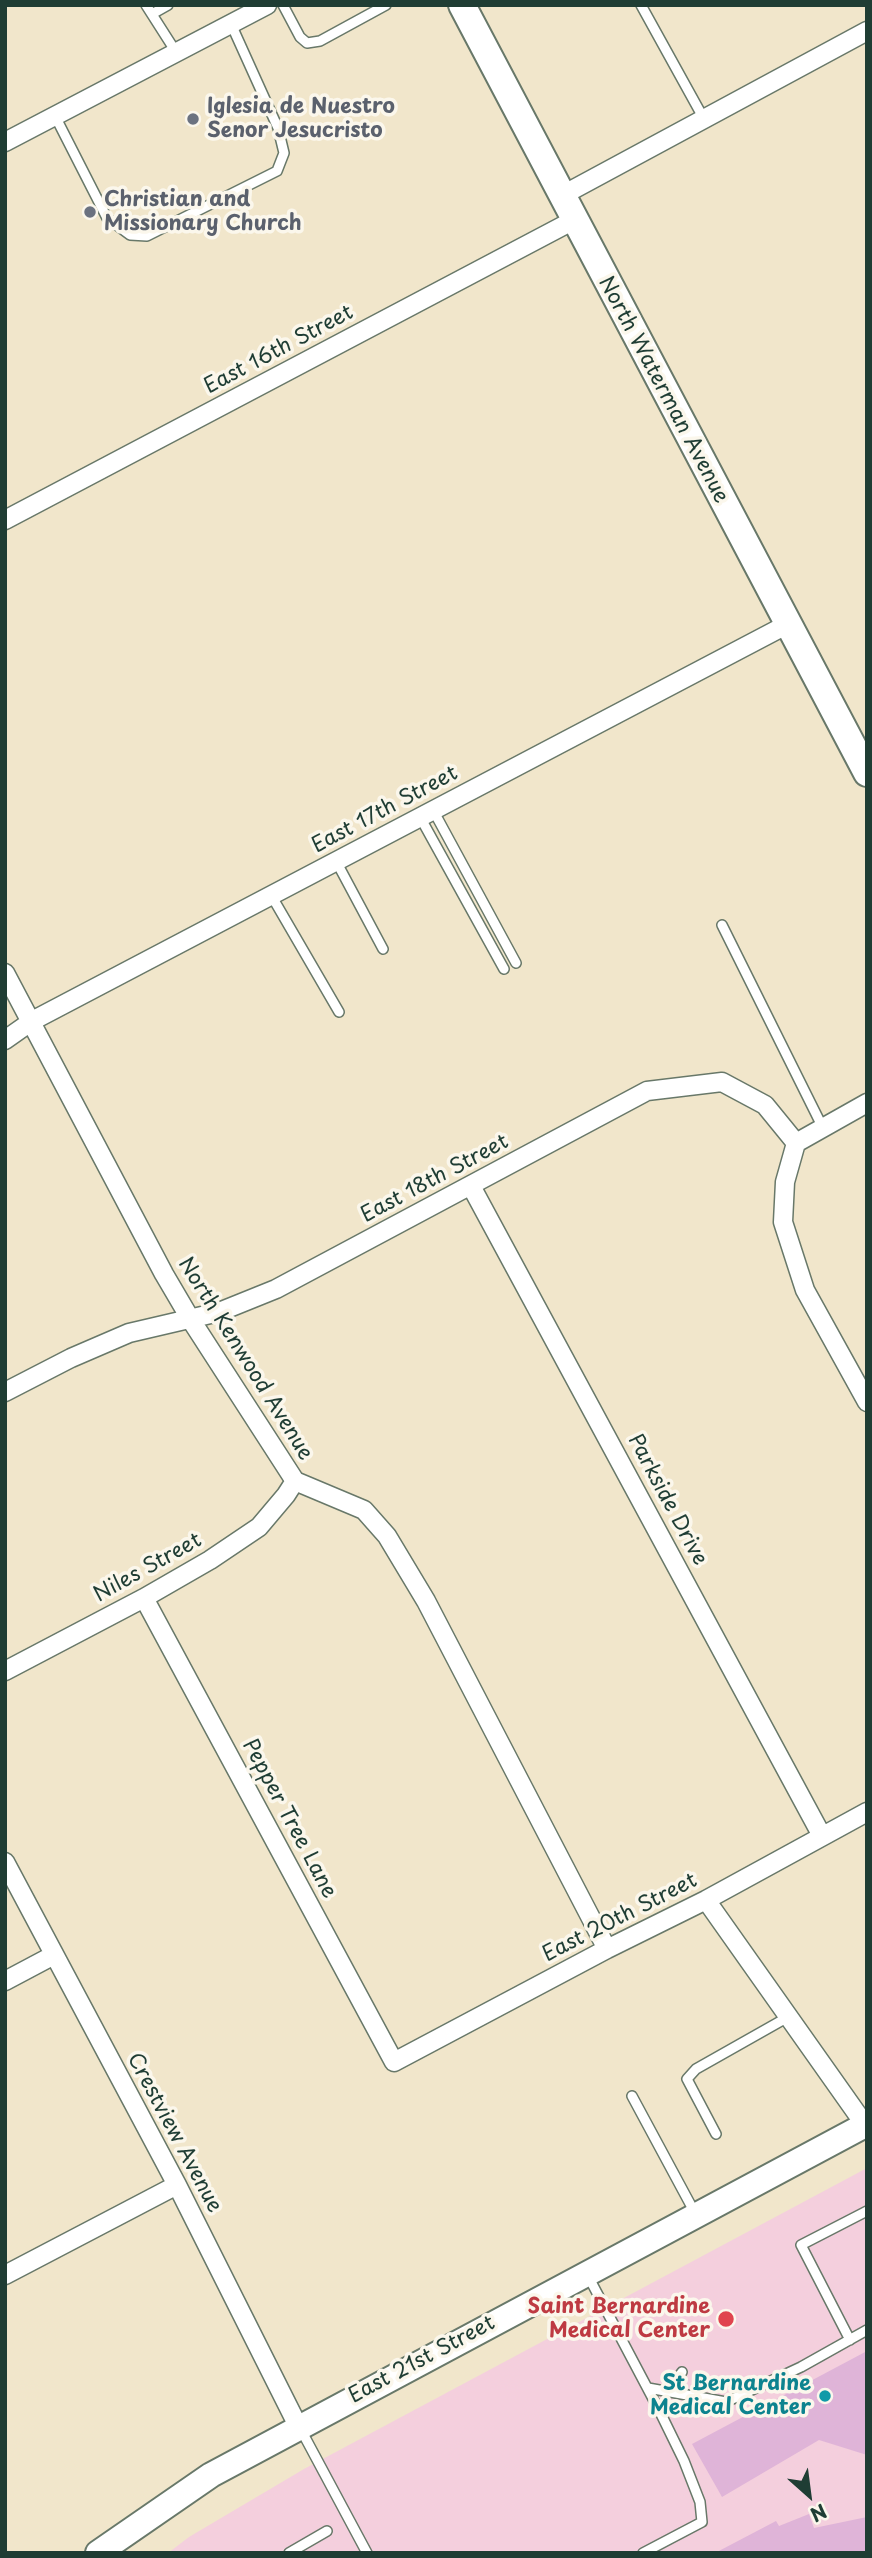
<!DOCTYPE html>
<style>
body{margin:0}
#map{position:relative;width:872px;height:2558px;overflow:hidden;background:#f1e6cb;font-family:"Playpen Sans",sans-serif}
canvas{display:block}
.frame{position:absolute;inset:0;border:7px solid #1f3d34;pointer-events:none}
.north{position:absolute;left:774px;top:2460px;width:70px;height:70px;-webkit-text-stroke:5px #fbf7ec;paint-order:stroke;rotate:152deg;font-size:19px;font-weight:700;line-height:28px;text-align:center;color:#1f3d34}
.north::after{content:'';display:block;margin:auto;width:24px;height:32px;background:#1f3d34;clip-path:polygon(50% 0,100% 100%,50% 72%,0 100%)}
</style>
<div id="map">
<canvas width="872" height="2558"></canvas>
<div class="frame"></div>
<div class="north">N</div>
</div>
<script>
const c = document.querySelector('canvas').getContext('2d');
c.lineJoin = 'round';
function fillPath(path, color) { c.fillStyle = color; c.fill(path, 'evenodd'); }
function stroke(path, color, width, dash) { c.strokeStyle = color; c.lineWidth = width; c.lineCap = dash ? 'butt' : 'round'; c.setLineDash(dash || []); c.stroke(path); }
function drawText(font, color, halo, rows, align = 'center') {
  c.font = font + ' "Playpen Sans",sans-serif'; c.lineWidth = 7; c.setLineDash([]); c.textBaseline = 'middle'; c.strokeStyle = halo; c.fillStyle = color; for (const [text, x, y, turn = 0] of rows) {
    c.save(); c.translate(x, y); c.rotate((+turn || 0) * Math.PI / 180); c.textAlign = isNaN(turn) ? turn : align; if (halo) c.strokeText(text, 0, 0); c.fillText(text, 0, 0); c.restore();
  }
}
fillPath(new Path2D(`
 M 867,2168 L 867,2553 L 168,2553 L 189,2537 L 304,2469 Z`), '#f4cfdd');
fillPath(new Path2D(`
 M 867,2351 L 867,2455 L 819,2440 L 722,2497 L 692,2444 Z
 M 809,2514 L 814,2528 L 867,2517 L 867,2553 L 715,2553 L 776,2521 L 779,2526 Z`), '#dfb4d8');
const lane = new Path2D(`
 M 146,5 L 176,52
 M 283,5 L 300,37 L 307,43 L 320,41 L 386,5
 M 641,5 L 704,119
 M 152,14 L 168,5
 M 55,116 L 107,218 L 130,235 L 147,236 L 277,171 L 284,153 L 278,128 L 231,24
 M 433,810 L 516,963
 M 420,817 L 504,969
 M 336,861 L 383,949
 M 271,895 L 339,1012
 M 722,925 L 823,1128
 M 632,2096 L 695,2213
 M 716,2134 L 687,2079 L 696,2069 L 788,2017
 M 587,2274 L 660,2412 L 684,2461 L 700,2502 L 702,2522 L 643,2553
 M 850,2340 L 801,2245 L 867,2211
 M 648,2388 L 726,2402 L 801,2367 L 867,2330
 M 668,2392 L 682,2372
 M 300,2428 L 367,2553
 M 289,2553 L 327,2531`);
const street = new Path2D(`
 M 5,142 L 267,5
 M 561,196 L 867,31
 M 5,520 L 574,220
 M 5,973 L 164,1274 L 191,1320 L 295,1481 L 364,1510 L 387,1536 L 426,1601 L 607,1949
 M 5,1040 L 32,1021 L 788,624
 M 796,1143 L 785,1182 L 783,1222 L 805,1290 L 867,1402
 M 471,1186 L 822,1836
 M 5,1392 L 71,1358 L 129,1333 L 219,1312 L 276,1289 L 647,1091 L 722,1082 L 765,1105 L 796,1143 L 867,1103
 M 144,1598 L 394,2062 L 607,1949 L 706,1900 L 867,1812
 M 5,1671 L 144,1598 L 210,1560 L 259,1527 L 286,1495 L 295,1481
 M 5,1862 L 177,2185 L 298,2426
 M 706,1900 L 865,2125
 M 5,1981 L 54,1955
 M 5,2275 L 177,2185`);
const secondary = new Path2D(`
 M 98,2553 L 211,2475 L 867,2124`);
const primary = new Path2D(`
 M 462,5 L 867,773`);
stroke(lane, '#687869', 12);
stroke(street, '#687869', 21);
stroke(secondary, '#687869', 28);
stroke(primary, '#687869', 30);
stroke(lane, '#fff', 9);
stroke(street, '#fff', 18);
stroke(secondary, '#fff', 24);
stroke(primary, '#fff', 26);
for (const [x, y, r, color] of [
 [193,119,7,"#6b7280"],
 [90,212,7,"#6b7280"],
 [726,2319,9,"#e0444e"],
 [825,2396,7,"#0f9aa8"]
]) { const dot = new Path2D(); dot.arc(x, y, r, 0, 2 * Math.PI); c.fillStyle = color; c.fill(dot); stroke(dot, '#fbf7ec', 2.5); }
drawText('bold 21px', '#5b616d', '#fbf7ec', [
 ["Iglesia de Nuestro",207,107],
 ["Senor Jesucristo",207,131],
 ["Christian and",104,200],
 ["Missionary Church",104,224]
], 'left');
drawText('21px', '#1f3d34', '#fbf7ec', [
 ["East 16th Street",279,350,-28],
 ["North Waterman Avenue",663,390,62],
 ["East 17th Street",385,810,-28],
 ["East 18th Street",435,1179,-28],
 ["North Kenwood Avenue",245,1359,58],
 ["Parkside Drive",667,1500,62],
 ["Niles Street",148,1568,-29],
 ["Pepper Tree Lane",289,1819,62],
 ["East 20th Street",620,1918,-27],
 ["Crestview Avenue",174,2133,62],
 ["East 21st Street",422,2360,-28]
]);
drawText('bold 21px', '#be3a42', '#fbf7ec', [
 ["Saint Bernardine",710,2307],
 ["Medical Center",710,2331]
], 'right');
drawText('bold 21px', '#0d838f', '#fbf7ec', [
 ["St Bernardine",811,2384],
 ["Medical Center",811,2408]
], 'right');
</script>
